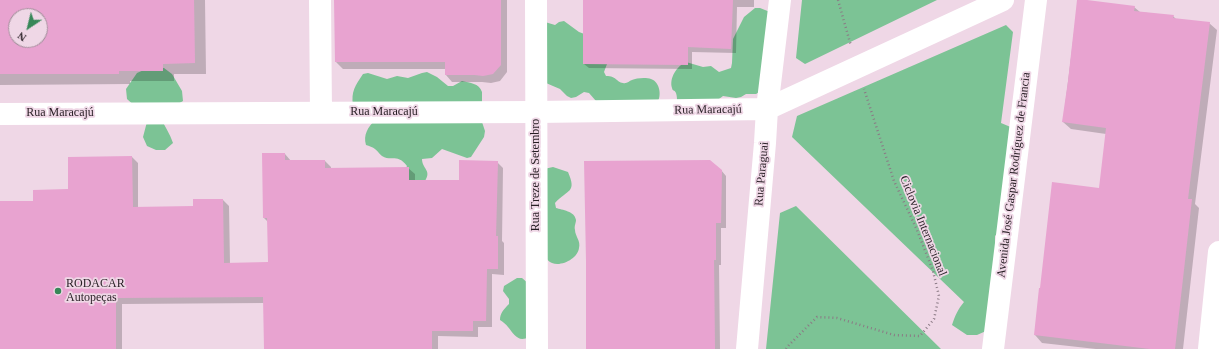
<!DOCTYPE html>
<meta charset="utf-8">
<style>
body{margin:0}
#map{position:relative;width:1219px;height:349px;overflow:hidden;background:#efd7e6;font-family:"Times New Roman",serif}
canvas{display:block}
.north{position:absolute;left:8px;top:8px;width:40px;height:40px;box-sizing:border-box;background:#efd7e6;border:1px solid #9f8d98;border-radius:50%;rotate:215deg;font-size:11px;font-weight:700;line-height:16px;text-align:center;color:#271e24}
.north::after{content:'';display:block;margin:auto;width:14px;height:18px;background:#378758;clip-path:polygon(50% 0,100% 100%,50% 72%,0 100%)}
</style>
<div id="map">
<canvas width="1219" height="349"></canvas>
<div class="north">N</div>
</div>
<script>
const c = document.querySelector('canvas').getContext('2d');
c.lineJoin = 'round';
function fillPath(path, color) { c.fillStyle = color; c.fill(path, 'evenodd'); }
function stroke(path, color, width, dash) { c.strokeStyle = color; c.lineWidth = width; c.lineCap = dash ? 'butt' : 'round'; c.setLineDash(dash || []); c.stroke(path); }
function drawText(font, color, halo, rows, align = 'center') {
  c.font = font + ' "Times New Roman",serif'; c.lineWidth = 3.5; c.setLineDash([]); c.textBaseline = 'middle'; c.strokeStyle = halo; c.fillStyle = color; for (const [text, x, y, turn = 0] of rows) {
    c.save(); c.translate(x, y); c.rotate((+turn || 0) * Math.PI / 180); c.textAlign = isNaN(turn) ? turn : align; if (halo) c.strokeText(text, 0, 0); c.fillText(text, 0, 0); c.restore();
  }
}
fillPath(new Path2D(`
 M 802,0 L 937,0 L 805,64 L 796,58 Z
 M 755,8 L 760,8 L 770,12 L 761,91 L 756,94 L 746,94 L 741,97 L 736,98 L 723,96 L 719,99 L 677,102 C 677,99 677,96 676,93 C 674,89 673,92 672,88 C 669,78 677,66 686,62 L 703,67 L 711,66 L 719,72 L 731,68 L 732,63 L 733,39 L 744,17 Z
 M 564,21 L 579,32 L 587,35 L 607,64 L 604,72 L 606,76 C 617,76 616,82 623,83 C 627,84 629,81 632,80 C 636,78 646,77 651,79 C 660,82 662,96 657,103 L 596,101 L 589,93 L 584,92 L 576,97 L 571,98 L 567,96 L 560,89 L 546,83 L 545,22 L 555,25 L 559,22 Z
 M 1006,25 L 1013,32 L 1001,123 L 1013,128 L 1008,222 L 995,236 L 995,327 L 977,335 L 967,335 L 952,325 C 955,316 958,309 964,302 L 792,137 L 797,116 Z
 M 155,67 L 164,68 L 172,74 L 182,91 L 183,101 L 166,111 L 161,118 C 165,127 170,134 173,143 L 165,150 L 156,150 L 147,146 L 143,137 L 148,118 L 127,99 L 126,89 L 137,73 L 146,69 Z
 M 427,72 L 437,77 L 448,86 L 453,86 L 462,81 C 470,83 479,83 482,92 L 482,122 L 485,131 L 484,137 L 471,157 L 467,158 L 442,149 L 432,158 L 422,159 C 422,169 432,170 425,181 L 405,183 L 405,170 L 407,166 C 397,153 391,162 382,156 C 379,154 378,151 375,149 C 373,147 369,146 366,145 C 363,135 368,127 375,120 L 353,106 C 351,91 355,86 363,74 L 368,73 L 387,79 L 397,76 L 408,78 L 422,73 Z
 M 553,167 L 568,172 C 577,193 568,189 555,203 L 556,208 C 562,210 575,211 576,220 C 576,223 574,226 575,230 C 575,236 581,241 579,248 C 578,258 562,267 552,263 C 549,262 547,259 545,257 L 544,169 Z
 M 796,206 L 941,349 L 766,349 L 780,213 Z
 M 517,278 L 522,278 L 529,284 L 529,337 C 518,343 514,334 508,327 C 506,324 503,322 500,320 C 500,313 504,309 509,304 L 509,299 L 503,291 L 504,286 Z`), '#7cc395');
fillPath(new Path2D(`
 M 0,0 L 205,0 L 206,74 L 174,74 L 174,81 L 130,81 L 130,84 L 0,85 ZM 16,16 L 40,16 L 40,40 L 16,40 Z
 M 335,0 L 507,0 L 507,72 L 500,81 L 491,83 L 482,82 L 452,82 L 446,75 L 446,69 L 343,69 L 336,62 Z
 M 584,0 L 754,0 L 754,7 L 737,7 L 736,53 L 692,52 L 692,69 L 589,68 L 584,64 Z
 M 1078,0 L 1134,7 L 1140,12 L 1173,16 L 1176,19 L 1209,23 L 1217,30 L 1195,204 L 1199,208 L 1183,349 L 1096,349 L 1042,343 L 1035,335 L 1041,289 L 1100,189 L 1106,134 L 1071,129 L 1063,122 Z
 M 285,154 L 291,161 L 325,161 L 331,167 L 331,169 L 408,168 L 415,174 L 415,181 L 460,181 L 497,162 L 503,168 L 502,241 L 504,243 L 504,275 L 492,274 L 492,327 L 478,327 L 478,337 L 438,336 L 438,349 L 265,349 L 264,303 L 122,304 L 122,349 L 0,349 L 0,202 L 34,202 L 69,190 L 132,157 L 138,163 L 138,208 L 194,207 L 194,200 L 223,200 L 229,206 L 230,264 L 269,263 L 268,222 L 264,218 Z
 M 721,170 L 726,176 L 726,228 L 721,228 L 721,265 L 719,265 L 720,349 L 587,349 Z`), '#0003');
fillPath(new Path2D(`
 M 0,0 L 194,0 L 195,63 L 163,64 L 163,71 L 119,71 L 119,74 L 0,74 ZM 16,16 L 40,16 L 40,40 L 16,40 Z
 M 334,0 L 501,0 L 501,65 L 493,74 L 483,76 L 475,75 L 445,75 L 445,62 L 335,62 Z
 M 583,0 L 733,0 L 731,49 L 688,47 L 688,65 L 583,64 Z
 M 1077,0 L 1087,0 L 1135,6 L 1134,11 L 1174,15 L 1173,18 L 1210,22 L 1188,199 L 1192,199 L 1175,349 L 1150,349 L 1034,335 L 1039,288 L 1040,288 L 1052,182 L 1099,188 L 1106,128 L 1062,122 L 1068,81 Z
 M 262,153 L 285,153 L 285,160 L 325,160 L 325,168 L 409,167 L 409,180 L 459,180 L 459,160 L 498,161 L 496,236 L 498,236 L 498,269 L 487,269 L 486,321 L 473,321 L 473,331 L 432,331 L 432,349 L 264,349 L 263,297 L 116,298 L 116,349 L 0,349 L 0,201 L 33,201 L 33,190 L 68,189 L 68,157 L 132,156 L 133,207 L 193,206 L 193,199 L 223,199 L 224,263 L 268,262 L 267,218 L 263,218 Z
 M 710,160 L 722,170 L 721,223 L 716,223 L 716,260 L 714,260 L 715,349 L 586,349 L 586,261 L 584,161 Z`), '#e8a3d0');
stroke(new Path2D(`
 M 838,0 L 851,46
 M 786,349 L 789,345 L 817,317 L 837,318 L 894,335 L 920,336 L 934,319 L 939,296 L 933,271 L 917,230 L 894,181 L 864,89`), '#8b7a85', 2.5, [1, 3]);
stroke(new Path2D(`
 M 320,0 L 321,112
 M 0,114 L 536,112 L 767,109 L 1003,0
 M 747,349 L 765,143 L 767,109 L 780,0
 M 1209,349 L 1219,252`), '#fff', 22);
stroke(new Path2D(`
 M 536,0 L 537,349
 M 993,349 L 1036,0`), '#fff', 22);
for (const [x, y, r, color] of [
 [58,291,4,"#378758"]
]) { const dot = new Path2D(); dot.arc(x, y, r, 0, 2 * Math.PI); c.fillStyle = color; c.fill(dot); stroke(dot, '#efd7e6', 1.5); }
drawText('12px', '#271e24', '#efd7e6', [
 ["Rua Maracajú",708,110,-1],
 ["Rua Maracajú",384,112],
 ["Rua Maracajú",60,113],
 ["Rua Paraguai",762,174,-85],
 ["Rua Treze de Setembro",536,175,-90],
 ["Avenida José Gaspar Rodríguez de Francia",1014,175,-83],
 ["Ciclovia Internacional",923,226,68]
]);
drawText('12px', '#271e24', '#efd7e6', [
 ["RODACAR",66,284],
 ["Autopeças",66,298]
], 'left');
</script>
